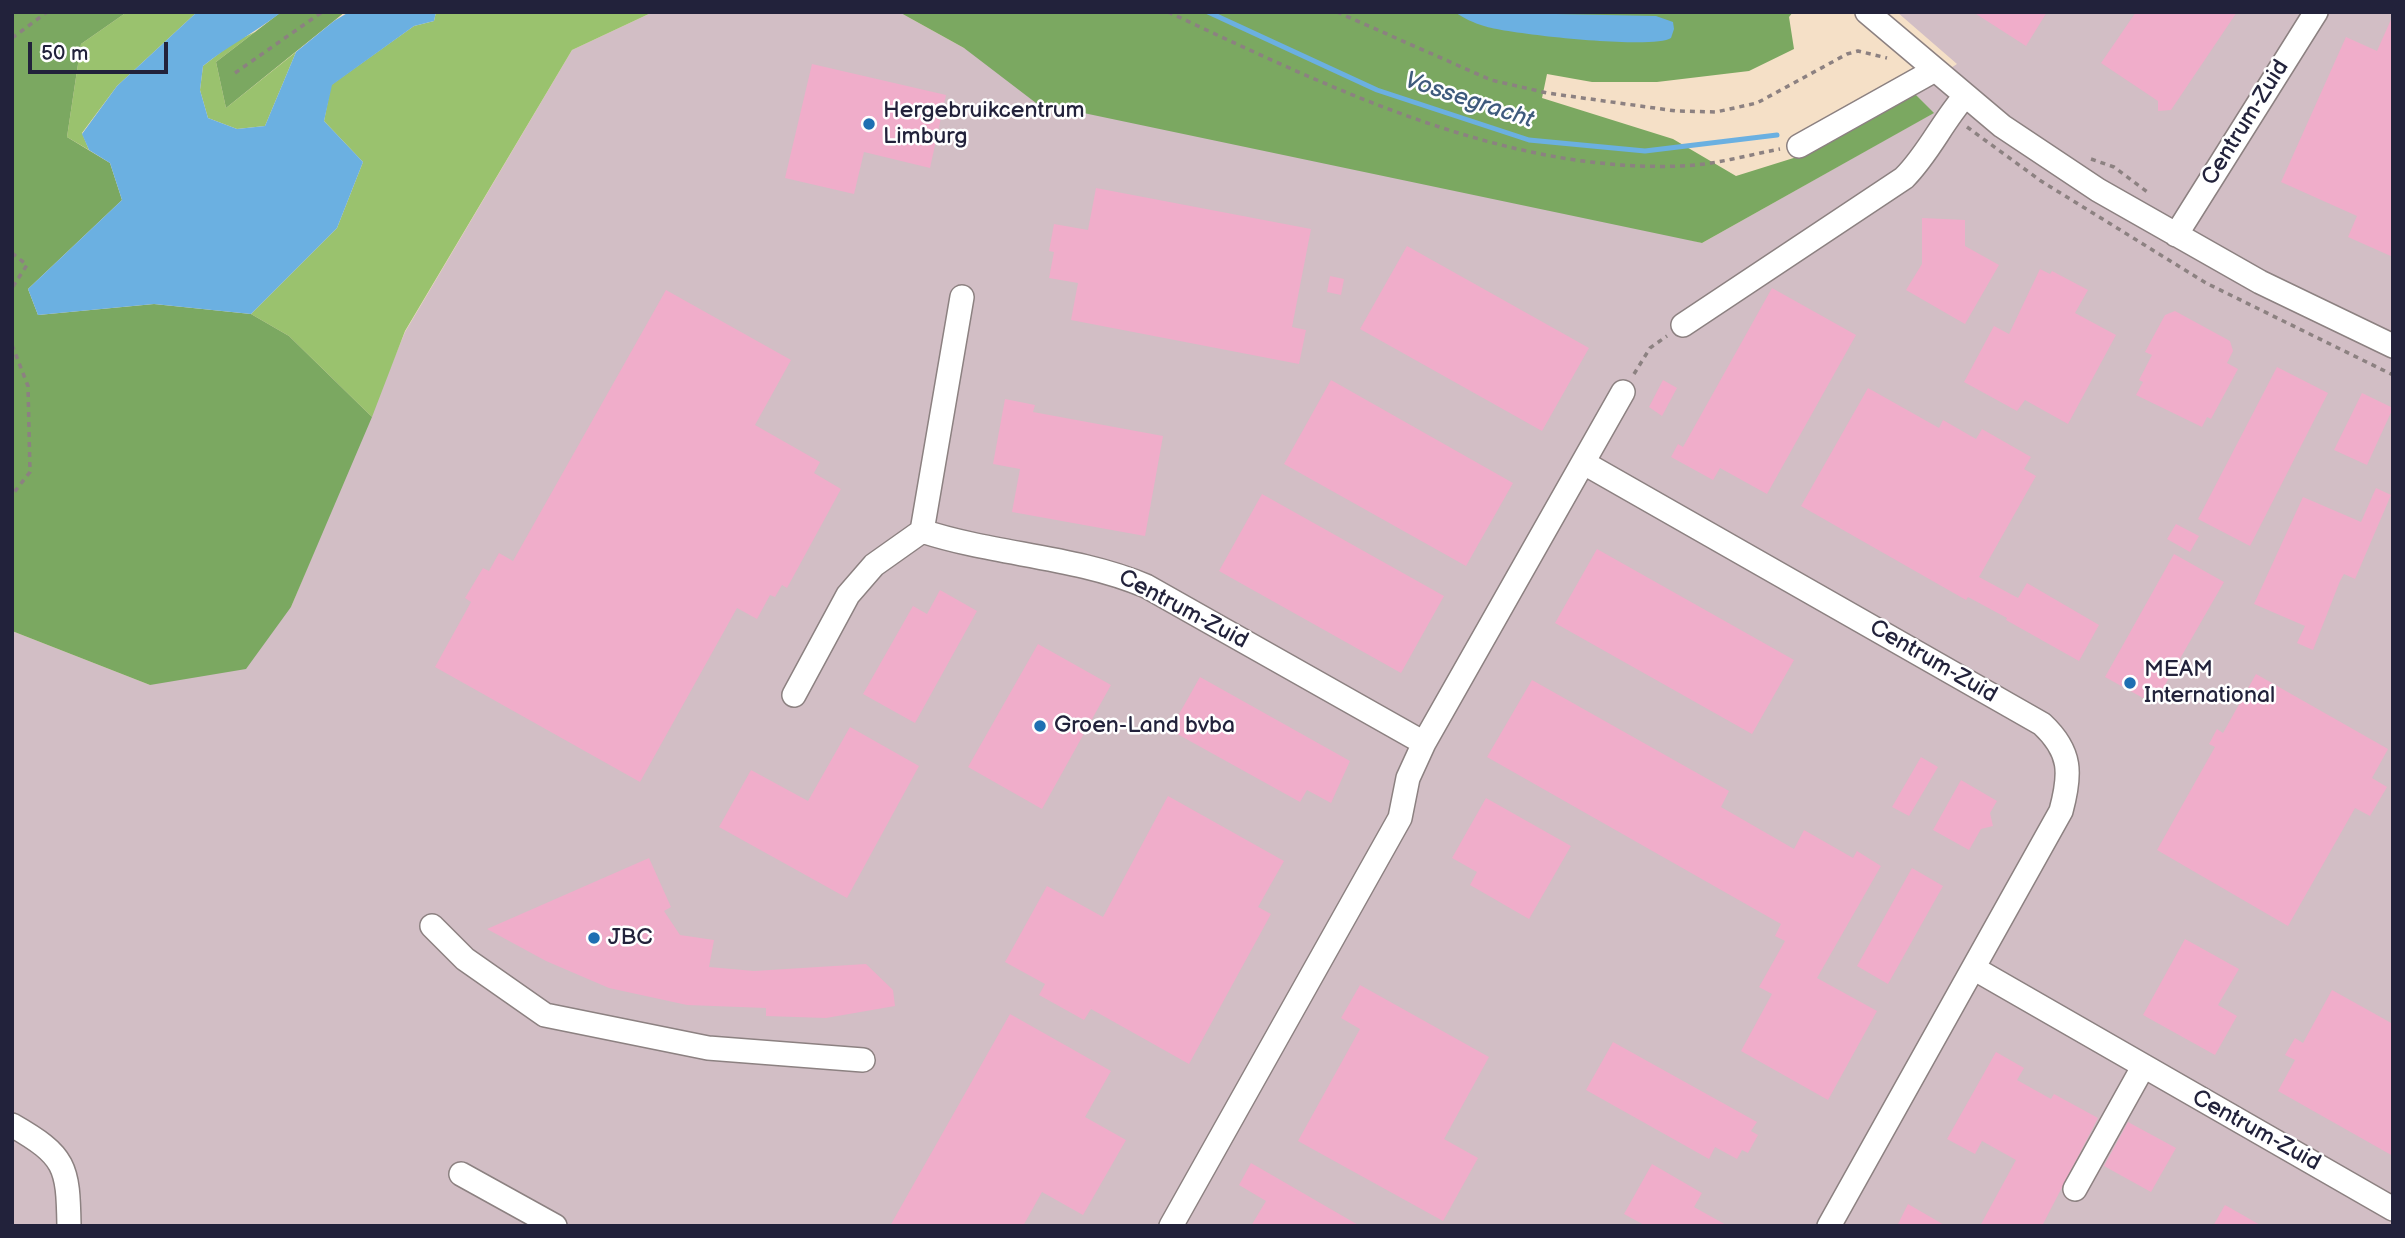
<!DOCTYPE html>
<style>
body{margin:0}
#map{position:relative;width:2405px;height:1238px;overflow:hidden;background:#f5e0c7;font-family:"Balsamiq Sans",sans-serif}
canvas{display:block}
.frame{position:absolute;inset:0;border:14px solid #22223b;pointer-events:none}
.scale{position:absolute;left:28px;top:42px;width:140px;height:32px;box-sizing:border-box;border:4px solid #22223b;border-top:0;padding-left:9px;font-size:21px;line-height:24px;white-space:nowrap;color:#22223b;-webkit-text-stroke:5px #fff;paint-order:stroke}
</style>
<div id="map">
<canvas width="2405" height="1238"></canvas>
<div class="frame"></div>
<div class="scale">50 m</div>
</div>
<script>
const c = document.querySelector('canvas').getContext('2d');
c.lineJoin = 'round';
function fillPath(path, color) { c.fillStyle = color; c.fill(path, 'evenodd'); }
function stroke(path, color, width, dash) { c.strokeStyle = color; c.lineWidth = width; c.lineCap = dash ? 'butt' : 'round'; c.setLineDash(dash || []); c.stroke(path); }
function drawText(font, color, halo, rows, align = 'center') {
  c.font = font + ' "Balsamiq Sans",sans-serif'; c.lineWidth = 5; c.setLineDash([]); c.textBaseline = 'middle'; c.strokeStyle = halo; c.fillStyle = color; for (const [text, x, y, turn = 0] of rows) {
    c.save(); c.translate(x, y); c.rotate((+turn || 0) * Math.PI / 180); c.textAlign = isNaN(turn) ? turn : align; if (halo) c.strokeText(text, 0, 0); c.fillText(text, 0, 0); c.restore();
  }
}
fillPath(new Path2D(`
 M 653,12 L 899,12 L 964,48 L 1702,243 L 1933,113 L 1913,92 L 1957,64 L 1897,12 L 2393,12 L 2393,1226 L 12,1226 L 12,631 L 150,685 L 291,607 L 405,332 L 572,50 Z`), '#d2bec5');
fillPath(new Path2D(`
 M 127,12 L 197,12 L 117,86 L 82,133 L 89,150 L 67,137 L 81,44 Z
 M 436,12 L 653,12 L 572,50 L 405,331 L 372,417 L 289,336 L 251,314 L 337,228 L 363,162 L 324,121 L 331,85 L 414,26 L 434,21 Z
 M 255,32 L 216,62 L 226,108 L 296,52 L 265,126 L 237,129 L 208,118 L 200,90 L 203,66 L 234,42 Z`), '#9ac26e');
fillPath(new Path2D(`
 M 12,12 L 127,12 L 81,44 L 67,137 L 110,163 L 122,200 L 28,289 L 38,315 L 154,304 L 251,314 L 289,336 L 372,417 L 291,607 L 246,669 L 150,685 L 12,631 Z
 M 281,12 L 345,12 L 226,108 L 216,62 Z
 M 899,12 L 1793,12 L 1789,17 L 1794,49 L 1749,71 L 1657,82 L 1592,82 L 1547,74 L 1542,98 L 1673,139 L 1736,176 L 1800,156 L 1913,92 L 1934,113 L 1702,243 L 1036,103 L 964,48 Z`), '#7ba861');
fillPath(new Path2D(`
 M 197,12 L 279,14 C 254,33 228,46 203,66 L 200,90 L 208,118 L 237,129 L 265,126 L 296,52 L 334,21 L 349,12 L 436,12 L 434,21 L 414,26 L 332,85 L 324,121 L 363,162 L 337,228 L 251,314 L 154,304 L 38,315 L 28,289 L 122,200 L 110,163 L 89,150 L 82,134 L 117,86 Z
 M 1455,12 L 1656,16 L 1673,22 L 1674,29 L 1671,38 C 1654,50 1508,34 1484,26 C 1474,23 1463,18 1455,12 Z`), '#6bb0e1');
stroke(new Path2D(`
 M 1208,12 L 1377,90 L 1529,140 L 1645,151 L 1777,135`), '#6bb0e1', 5);
fillPath(new Path2D(`
 M 1973,12 L 2047,12 L 2026,46 Z
 M 2136,12 L 2237,12 L 2171,110 L 2158,111 L 2158,101 L 2101,63 Z
 M 2393,15 L 2393,257 L 2348,237 L 2357,216 L 2281,182 L 2346,37 L 2377,51 Z
 M 812,64 L 946,95 L 930,168 L 864,152 L 854,194 L 785,178 Z
 M 1096,188 L 1311,229 L 1292,327 L 1306,330 L 1299,364 L 1071,320 L 1078,283 L 1049,278 L 1054,252 L 1049,251 L 1054,224 L 1088,230 Z
 M 1922,218 L 1965,220 L 1965,246 L 1999,265 L 1965,324 L 1906,290 L 1922,264 Z
 M 1407,246 L 1589,348 L 1542,431 L 1360,329 Z
 M 2040,269 L 2050,274 L 2052,271 L 2088,290 L 2075,313 L 2116,335 L 2068,424 L 2025,400 L 2017,411 L 1964,382 L 1994,326 L 2009,334 Z
 M 1330,276 L 1344,279 L 1341,295 L 1327,292 Z
 M 1772,288 L 1856,335 L 1767,494 L 1720,468 L 1713,480 L 1671,457 L 1678,444 L 1683,447 Z
 M 666,290 L 791,360 L 755,425 L 820,462 L 814,473 L 841,489 L 787,588 L 782,585 L 775,597 L 770,595 L 757,619 L 737,608 L 640,782 L 435,667 L 471,602 L 465,598 L 483,568 L 489,571 L 499,553 L 513,561 Z
 M 2175,311 L 2230,341 L 2233,351 L 2227,363 L 2238,369 L 2211,419 L 2207,417 L 2202,427 L 2136,395 L 2143,382 L 2139,380 L 2152,355 L 2145,352 L 2165,315 Z
 M 2277,367 L 2328,393 L 2250,546 L 2198,519 Z
 M 1331,380 L 1513,483 L 1466,566 L 1284,464 Z
 M 1663,380 L 1677,388 L 1662,416 L 1649,407 Z
 M 1868,388 L 1939,428 L 1943,420 L 1976,439 L 1982,429 L 2031,457 L 2024,469 L 2036,476 L 1979,577 L 2018,598 L 2027,583 L 2099,625 L 2079,661 L 2006,620 L 2007,618 L 1968,597 L 1966,600 L 1801,506 Z
 M 2362,393 L 2393,408 L 2367,465 L 2334,450 Z
 M 1005,399 L 1035,405 L 1033,412 L 1163,436 L 1145,536 L 1012,512 L 1020,469 L 993,464 Z
 M 2376,488 L 2391,495 L 2355,579 L 2344,574 L 2340,581 L 2313,650 L 2297,643 L 2305,626 L 2254,604 L 2303,497 L 2361,522 Z
 M 1262,494 L 1444,596 L 1401,673 L 1219,571 Z
 M 2176,524 L 2199,536 L 2190,552 L 2167,539 Z
 M 1597,549 L 1794,660 L 1752,734 L 1555,623 Z
 M 2174,554 L 2224,582 L 2154,704 L 2105,677 Z
 M 940,590 L 977,611 L 915,723 L 863,694 L 913,606 L 927,614 Z
 M 1038,644 L 1111,685 L 1042,809 L 968,767 Z
 M 2256,674 L 2388,749 L 2372,778 L 2387,787 L 2370,816 L 2355,808 L 2288,926 L 2157,850 L 2215,747 L 2209,744 L 2217,729 L 2223,733 Z
 M 1200,677 L 1350,761 L 1331,803 L 1307,790 L 1300,802 L 1170,730 Z
 M 1532,680 L 1729,791 L 1721,807 L 1794,849 L 1804,830 L 1853,858 L 1857,851 L 1881,866 L 1817,978 L 1877,1011 L 1828,1100 L 1741,1051 L 1772,994 L 1759,987 L 1785,941 L 1775,936 L 1781,924 L 1487,757 Z
 M 850,727 L 919,766 L 847,898 L 719,827 L 751,770 L 808,801 Z
 M 1921,757 L 1938,767 L 1909,816 L 1892,807 Z
 M 1961,780 L 1997,801 L 1990,813 L 1993,826 L 1981,829 L 1969,850 L 1933,830 Z
 M 1168,796 L 1284,861 L 1258,907 L 1271,914 L 1189,1064 L 1091,1009 L 1084,1020 L 1039,995 L 1045,984 L 1005,962 L 1047,886 L 1103,917 Z
 M 1486,798 L 1571,846 L 1529,919 L 1470,885 L 1477,872 L 1452,858 Z
 M 649,858 L 671,907 L 664,911 L 680,935 L 714,940 L 709,967 L 754,971 L 866,964 L 893,990 L 895,1006 L 826,1018 L 766,1016 L 766,1008 L 687,1005 L 609,988 L 546,961 L 487,929 Z
 M 1912,868 L 1943,886 L 1888,984 L 1857,966 Z
 M 2185,939 L 2239,969 L 2218,1005 L 2237,1016 L 2215,1055 L 2143,1015 Z
 M 1360,985 L 1489,1057 L 1444,1139 L 1478,1158 L 1443,1221 L 1298,1141 L 1360,1029 L 1341,1018 Z
 M 2332,990 L 2393,1024 L 2393,1156 L 2278,1091 L 2295,1060 L 2285,1055 L 2295,1038 L 2303,1043 Z
 M 1010,1014 L 1111,1071 L 1085,1117 L 1126,1140 L 1083,1215 L 1042,1192 L 1023,1226 L 890,1226 Z
 M 1613,1042 L 1757,1122 L 1751,1131 L 1758,1135 L 1748,1153 L 1742,1150 L 1737,1159 L 1715,1147 L 1709,1159 L 1586,1090 Z
 M 1996,1052 L 2024,1068 L 2017,1080 L 2051,1099 L 2054,1094 L 2098,1118 L 2042,1226 L 1980,1226 L 2016,1160 L 1982,1141 L 1975,1154 L 1947,1139 Z
 M 2128,1122 L 2176,1148 L 2151,1192 L 2104,1166 Z
 M 1251,1163 L 1360,1226 L 1251,1226 L 1266,1201 L 1239,1185 Z
 M 1652,1164 L 1702,1193 L 1694,1207 L 1728,1226 L 1646,1226 L 1624,1214 Z
 M 1908,1204 L 1946,1226 L 1897,1226 Z
 M 2225,1205 L 2262,1226 L 2213,1226 Z`), '#f0adca');
const minor = new Path2D(`
 M 1867,12 L 2002,126 L 2098,190 L 2260,282 L 2393,346
 M 1799,146 L 1935,70
 M 2176,235 L 2316,12
 M 1683,325 L 1904,178 C 1929,153 1942,122 1965,96
 M 1584,463 L 2042,724 C 2072,752 2071,774 2061,811 L 1829,1226
 M 922,531 L 962,297
 M 794,695 L 848,595 L 874,565 L 922,531 C 995,555 1075,556 1146,586 L 1424,743
 M 432,926 L 465,959 L 545,1015 L 708,1048 L 863,1060
 M 1975,969 L 2393,1209
 M 12,1125 C 66,1156 68,1166 69,1226
 M 461,1174 L 555,1226
 M 2075,1189 L 2143,1067
 M 1171,1226 L 1400,818 L 1408,778 L 1424,743 L 1623,392`);
stroke(minor, '#8c8181', 26);
stroke(new Path2D(`
 M 1168,12 C 1327,86 1502,173 1681,166 C 1714,165 1748,155 1780,149
 M 1337,12 L 1491,80 L 1547,93 L 1676,111 L 1716,112 L 1757,103 L 1847,54 L 1858,51 L 1887,58
 M 12,38 L 47,12
 M 235,73 L 322,12
 M 1967,127 L 2041,181 L 2206,283 L 2393,375
 M 2091,159 L 2114,167 L 2150,194
 M 12,253 L 27,265 L 12,288
 M 12,345 L 28,386 L 30,472 L 12,495
 M 1634,374 L 1650,348 L 1667,336`), '#8c8181', 3.5, [5, 5]);
stroke(minor, '#fff', 23);
for (const [x, y, r, color] of [
 [869,124,7,"#1f6fb2"],
 [2130,683,7,"#1f6fb2"],
 [1040,726,7,"#1f6fb2"],
 [594,938,7,"#1f6fb2"]
]) { const dot = new Path2D(); dot.arc(x, y, r, 0, 2 * Math.PI); c.fillStyle = color; c.fill(dot); stroke(dot, '#fff', 2.5); }
drawText('23px', '#22223b', '#fff', [
 ["Hergebruikcentrum",883,111],
 ["Limburg",883,137],
 ["MEAM",2144,670],
 ["International",2144,696],
 ["Groen-Land bvba",1054,726],
 ["JBC",608,938]
], 'left');
drawText('23px', '#22223b', '#fff', [
 ["Centrum-Zuid",2246,123,-58],
 ["Centrum-Zuid",1183,610,28],
 ["Centrum-Zuid",1933,662,30],
 ["Centrum-Zuid",2256,1131,29]
]);
drawText('italic 24px', '#3f5b7d', '#fff', [
 ["Vossegracht",1469,101,18]
]);
</script>
